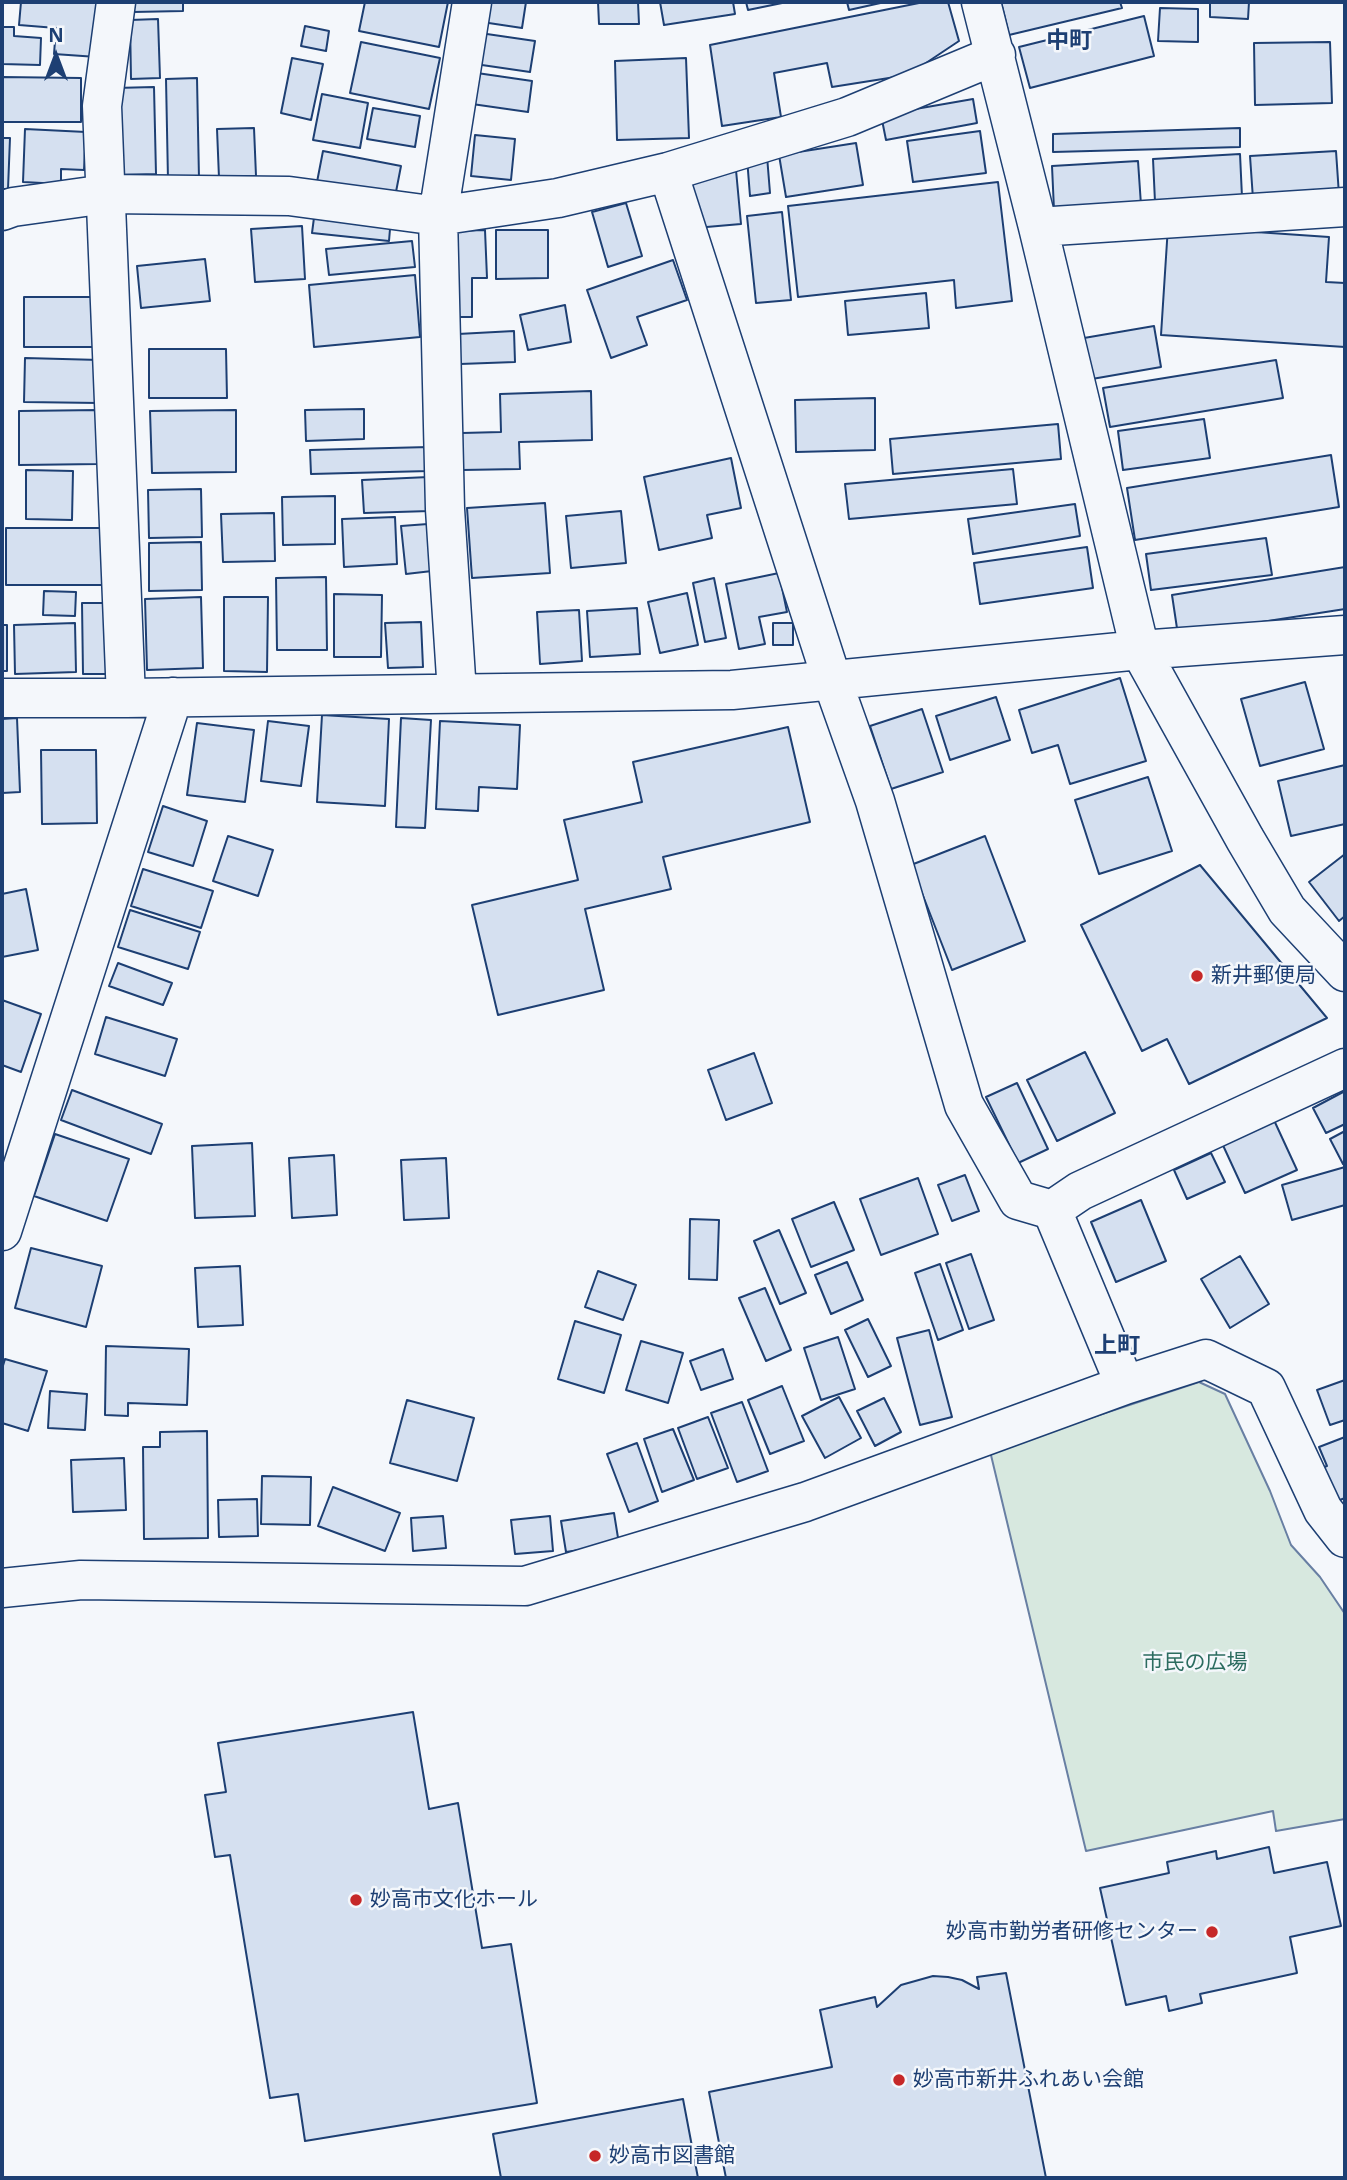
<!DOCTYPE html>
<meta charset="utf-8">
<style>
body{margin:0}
#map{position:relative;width:1347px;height:2180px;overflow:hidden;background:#f4f7fb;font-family:"Open Sans",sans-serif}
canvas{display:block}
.frame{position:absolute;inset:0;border:4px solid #1d3f73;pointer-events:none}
.north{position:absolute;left:21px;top:21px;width:70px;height:70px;-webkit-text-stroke:5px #f4f7fb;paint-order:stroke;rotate:0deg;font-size:19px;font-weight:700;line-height:28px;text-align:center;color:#1d3f73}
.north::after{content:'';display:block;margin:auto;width:24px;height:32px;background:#1d3f73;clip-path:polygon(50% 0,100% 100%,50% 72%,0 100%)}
</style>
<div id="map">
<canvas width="1347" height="2180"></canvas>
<div class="frame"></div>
<div class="north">N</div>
</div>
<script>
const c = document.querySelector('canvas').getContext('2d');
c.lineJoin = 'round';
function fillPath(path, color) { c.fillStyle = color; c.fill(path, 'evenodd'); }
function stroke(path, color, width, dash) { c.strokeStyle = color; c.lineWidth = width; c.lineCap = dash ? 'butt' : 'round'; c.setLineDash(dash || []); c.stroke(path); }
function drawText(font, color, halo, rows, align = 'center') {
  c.font = font + ' "Open Sans","Noto Sans JP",sans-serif'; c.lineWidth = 5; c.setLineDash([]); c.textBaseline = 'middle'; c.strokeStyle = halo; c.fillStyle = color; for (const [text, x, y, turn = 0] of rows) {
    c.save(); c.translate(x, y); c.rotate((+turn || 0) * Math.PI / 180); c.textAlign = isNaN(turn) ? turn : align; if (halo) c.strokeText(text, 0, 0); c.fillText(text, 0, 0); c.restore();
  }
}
const green = new Path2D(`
 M 1199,1382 L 1225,1394 L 1270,1491 L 1291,1545 L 1320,1577 L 1345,1614 L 1345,1819 L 1276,1831 L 1273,1811 L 1086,1851 L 990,1451 Z`);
fillPath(green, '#d7e8df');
stroke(green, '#687fa3', 2);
const building = new Path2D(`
 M 21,2 L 101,2 L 97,57 L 54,54 L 56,28 L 19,25 Z
 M 133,2 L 183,2 L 183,11 L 133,12 Z
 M 365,2 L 448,2 L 439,47 L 359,31 Z
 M 485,2 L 526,2 L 522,28 L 482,22 Z
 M 598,2 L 638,2 L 639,24 L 599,24 Z
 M 660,2 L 733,2 L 735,14 L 664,25 Z
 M 746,2 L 787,2 L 748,10 Z
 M 847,2 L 885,2 L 849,10 Z
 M 924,2 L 948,2 L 959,41 L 908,75 L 832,87 L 827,63 L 774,73 L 781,117 L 722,126 L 710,45 Z
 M 1001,2 L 1120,2 L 1122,8 L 1009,35 Z
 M 1210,2 L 1249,2 L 1248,19 L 1210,17 Z
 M 1160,8 L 1198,9 L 1198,42 L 1158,41 Z
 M 1144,16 L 1154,56 L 1030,88 L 1019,47 Z
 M 158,19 L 160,78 L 131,79 L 130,20 Z
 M 305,26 L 329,31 L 326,51 L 301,46 Z
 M 2,27 L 14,27 L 14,36 L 41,38 L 40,65 L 2,64 Z
 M 480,33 L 535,41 L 530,72 L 475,64 Z
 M 361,42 L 440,58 L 429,109 L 350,93 Z
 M 1330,42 L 1332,103 L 1255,105 L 1254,43 Z
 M 292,58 L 323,64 L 311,120 L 281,113 Z
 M 686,58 L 689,138 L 617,140 L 615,61 Z
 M 477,73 L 532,81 L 528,112 L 472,104 Z
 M 2,77 L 81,78 L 81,122 L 2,122 Z
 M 197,78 L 199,179 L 168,180 L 166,79 Z
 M 154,87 L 156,174 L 117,175 L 115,88 Z
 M 322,94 L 368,103 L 360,148 L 313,140 Z
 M 973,99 L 977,123 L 886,140 L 881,115 Z
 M 373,108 L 420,116 L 415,147 L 367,139 Z
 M 254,128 L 256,176 L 219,178 L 217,129 Z
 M 1240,128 L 1240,147 L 1053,152 L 1053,134 Z
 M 25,129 L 86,132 L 84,170 L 61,169 L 61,184 L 23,182 Z
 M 980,131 L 986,173 L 913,182 L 907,141 Z
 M 475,135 L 515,139 L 511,180 L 471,176 Z
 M 2,138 L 10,138 L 8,189 L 2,189 Z
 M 856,143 L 863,185 L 786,197 L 779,155 Z
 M 323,151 L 401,166 L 395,197 L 317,182 Z
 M 1336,151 L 1339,195 L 1253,199 L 1250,156 Z
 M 1240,154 L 1242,197 L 1155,202 L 1153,159 Z
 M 767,156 L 770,193 L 750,196 L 747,158 Z
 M 1138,161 L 1141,205 L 1054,210 L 1052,166 Z
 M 736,170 L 741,224 L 695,228 L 690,174 Z
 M 998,182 L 1012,301 L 956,308 L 954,280 L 798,297 L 788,206 Z
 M 626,203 L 642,256 L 608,267 L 592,212 Z
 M 315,210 L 391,217 L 389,241 L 312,233 Z
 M 782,212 L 791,300 L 756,303 L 747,216 Z
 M 302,226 L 305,279 L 255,282 L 251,229 Z
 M 1168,226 L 1329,237 L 1326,282 L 1345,283 L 1345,347 L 1161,335 Z
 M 485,230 L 487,278 L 472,278 L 472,317 L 454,317 L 453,231 Z
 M 496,230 L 548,230 L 548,278 L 496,279 Z
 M 412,241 L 415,267 L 329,275 L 326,249 Z
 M 205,259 L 210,301 L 141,308 L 137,266 Z
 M 673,260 L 687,300 L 637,317 L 647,345 L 611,358 L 587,290 Z
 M 415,275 L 420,337 L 314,347 L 309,285 Z
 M 926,293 L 929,328 L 848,335 L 845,301 Z
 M 24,297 L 94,297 L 94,347 L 24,347 Z
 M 565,305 L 571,342 L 528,350 L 520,315 Z
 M 1154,326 L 1161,367 L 1092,379 L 1084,338 Z
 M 514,331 L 515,362 L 460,364 L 458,334 Z
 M 149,349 L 226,349 L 227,398 L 149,398 Z
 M 25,358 L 100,360 L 99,403 L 24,402 Z
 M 1276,360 L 1283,398 L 1110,427 L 1103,388 Z
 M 591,391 L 592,440 L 519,442 L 520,469 L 462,470 L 462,433 L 501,432 L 500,394 Z
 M 875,398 L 875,450 L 796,452 L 795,400 Z
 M 364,409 L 364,439 L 306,441 L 305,410 Z
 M 99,410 L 99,464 L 19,465 L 19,411 Z
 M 236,410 L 236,472 L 152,473 L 150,411 Z
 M 1204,419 L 1210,458 L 1123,470 L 1118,431 Z
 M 1058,424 L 1061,459 L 893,474 L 890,439 Z
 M 429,447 L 429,471 L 311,474 L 310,450 Z
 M 1331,455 L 1339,507 L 1135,540 L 1127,488 Z
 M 731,458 L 741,508 L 707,515 L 712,538 L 659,550 L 644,477 Z
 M 1013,469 L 1017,504 L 849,519 L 845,484 Z
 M 26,470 L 73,471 L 72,520 L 26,519 Z
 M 429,477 L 430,511 L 364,513 L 362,480 Z
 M 201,489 L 202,537 L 149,538 L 148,490 Z
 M 335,496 L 335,544 L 283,545 L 282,497 Z
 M 545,503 L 550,573 L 472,578 L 467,508 Z
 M 1075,504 L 1080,536 L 973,554 L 968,519 Z
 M 621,511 L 626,563 L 571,568 L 566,516 Z
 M 274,513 L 275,561 L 223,562 L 221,514 Z
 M 395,517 L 397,564 L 344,567 L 342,519 Z
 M 428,524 L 432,571 L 406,574 L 401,526 Z
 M 6,528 L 110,528 L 110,585 L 6,585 Z
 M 1266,538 L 1272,575 L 1151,590 L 1146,554 Z
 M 201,542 L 202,590 L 149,591 L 149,543 Z
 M 1087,547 L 1093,588 L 980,604 L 974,563 Z
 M 1345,567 L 1345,609 L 1178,635 L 1172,595 Z
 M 779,573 L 787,612 L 759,617 L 765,644 L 739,649 L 726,584 Z
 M 326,577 L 327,650 L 277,650 L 276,578 Z
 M 714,578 L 726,638 L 705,642 L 693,583 Z
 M 44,591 L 76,592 L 75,616 L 43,615 Z
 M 687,593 L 698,645 L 660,653 L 648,602 Z
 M 334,594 L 382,595 L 381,657 L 334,657 Z
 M 201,597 L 203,668 L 147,670 L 145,599 Z
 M 224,597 L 268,597 L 267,672 L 224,671 Z
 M 82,603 L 114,603 L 115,674 L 83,674 Z
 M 637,608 L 640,654 L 590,657 L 587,611 Z
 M 579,610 L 582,661 L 540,664 L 537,612 Z
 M 421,622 L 423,667 L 388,668 L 385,623 Z
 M 75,623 L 76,672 L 15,674 L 14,625 Z
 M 773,623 L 793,623 L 793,645 L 773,645 Z
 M 2,625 L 7,625 L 7,671 L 2,671 Z
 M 1120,678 L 1146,761 L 1070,784 L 1058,745 L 1032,753 L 1019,710 Z
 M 1305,682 L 1324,749 L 1260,766 L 1241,699 Z
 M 996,697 L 1010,740 L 950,760 L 936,716 Z
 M 922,709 L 943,772 L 891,789 L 870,726 Z
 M 322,715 L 389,719 L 385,806 L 317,802 Z
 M 17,718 L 20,792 L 2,793 L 2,719 Z
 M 401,718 L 431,720 L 425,828 L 396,827 Z
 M 268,721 L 309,726 L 301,786 L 261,781 Z
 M 440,721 L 520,725 L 517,789 L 479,787 L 478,811 L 436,809 Z
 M 197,723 L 254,730 L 245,802 L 187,795 Z
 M 788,727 L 810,822 L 663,857 L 671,889 L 585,909 L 604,990 L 498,1015 L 472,905 L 578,880 L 564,820 L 642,802 L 633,762 Z
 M 41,750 L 96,750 L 97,823 L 42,824 Z
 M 1345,765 L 1345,824 L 1291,836 L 1278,781 Z
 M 1148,777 L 1172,851 L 1099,874 L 1075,800 Z
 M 163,806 L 207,821 L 193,866 L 148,852 Z
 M 228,836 L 273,850 L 258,896 L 213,881 Z
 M 985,836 L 1025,941 L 952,970 L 911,865 Z
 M 1345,854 L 1345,916 L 1339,921 L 1309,882 Z
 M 1200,865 L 1327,1018 L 1189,1084 L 1167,1039 L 1142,1051 L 1081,925 Z
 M 143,869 L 213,891 L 201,928 L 131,906 Z
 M 26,889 L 38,950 L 2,957 L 2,894 Z
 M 130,910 L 200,932 L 188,969 L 118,947 Z
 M 118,963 L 172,983 L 163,1005 L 109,986 Z
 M 2,1000 L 41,1014 L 21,1072 L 2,1065 Z
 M 106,1017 L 177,1039 L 165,1076 L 95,1054 Z
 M 1085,1052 L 1115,1113 L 1057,1141 L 1027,1080 Z
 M 754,1053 L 772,1103 L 726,1120 L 708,1070 Z
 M 1017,1083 L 1048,1149 L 1018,1163 L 986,1097 Z
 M 72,1090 L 162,1124 L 151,1154 L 61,1120 Z
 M 1345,1091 L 1345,1124 L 1326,1133 L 1313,1108 Z
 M 1273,1118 L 1297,1170 L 1245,1193 L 1221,1141 Z
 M 1345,1131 L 1345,1163 L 1343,1164 L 1330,1139 Z
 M 55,1134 L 129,1159 L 107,1221 L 34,1196 Z
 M 252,1143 L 255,1216 L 195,1218 L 192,1146 Z
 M 1211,1153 L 1225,1182 L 1187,1199 L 1174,1170 Z
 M 334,1155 L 337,1215 L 292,1218 L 289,1158 Z
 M 446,1158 L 449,1218 L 404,1220 L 401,1160 Z
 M 1345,1167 L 1345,1205 L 1292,1220 L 1282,1185 Z
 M 965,1175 L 979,1211 L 952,1221 L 938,1185 Z
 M 918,1178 L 938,1234 L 881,1255 L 860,1199 Z
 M 1141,1200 L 1166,1261 L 1116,1282 L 1091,1222 Z
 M 834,1202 L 854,1250 L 811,1267 L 792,1219 Z
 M 690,1219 L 719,1220 L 717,1280 L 689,1279 Z
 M 779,1230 L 806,1293 L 780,1304 L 754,1241 Z
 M 31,1248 L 102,1266 L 86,1327 L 15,1308 Z
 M 971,1254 L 994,1320 L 969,1329 L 946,1263 Z
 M 1240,1256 L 1269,1304 L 1230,1328 L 1201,1279 Z
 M 847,1262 L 863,1300 L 831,1314 L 815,1275 Z
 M 940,1264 L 963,1330 L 938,1340 L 915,1273 Z
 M 240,1266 L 243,1325 L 198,1327 L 195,1268 Z
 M 598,1271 L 636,1285 L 623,1320 L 585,1307 Z
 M 765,1288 L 791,1350 L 766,1361 L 739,1298 Z
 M 868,1319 L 891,1366 L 868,1377 L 845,1330 Z
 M 575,1321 L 621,1335 L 604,1393 L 558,1379 Z
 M 929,1330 L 952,1417 L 920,1425 L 897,1338 Z
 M 838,1337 L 855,1389 L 821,1400 L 804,1348 Z
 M 641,1341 L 683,1353 L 668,1403 L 626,1390 Z
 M 106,1346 L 189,1349 L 187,1405 L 128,1403 L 128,1416 L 105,1415 Z
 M 723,1349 L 733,1379 L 701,1390 L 690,1361 Z
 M 5,1359 L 47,1371 L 28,1431 L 2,1423 L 2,1369 Z
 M 1345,1380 L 1345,1420 L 1330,1425 L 1317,1390 Z
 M 782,1386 L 804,1441 L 770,1454 L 748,1400 Z
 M 50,1391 L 87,1394 L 85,1430 L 48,1428 Z
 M 839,1397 L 861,1438 L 825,1458 L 802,1416 Z
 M 884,1398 L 901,1432 L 875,1446 L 857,1411 Z
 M 407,1400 L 474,1418 L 457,1481 L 390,1463 Z
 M 742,1402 L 768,1471 L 737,1482 L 711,1413 Z
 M 708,1417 L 728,1468 L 697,1479 L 678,1428 Z
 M 673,1429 L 694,1480 L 662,1492 L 644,1439 Z
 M 207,1431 L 208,1538 L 144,1539 L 143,1447 L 160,1447 L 160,1432 Z
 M 1345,1437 L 1345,1498 L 1332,1503 L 1319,1469 L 1327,1466 L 1319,1447 Z
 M 637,1443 L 658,1501 L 629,1512 L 607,1454 Z
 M 124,1458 L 126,1510 L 73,1512 L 71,1460 Z
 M 262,1476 L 311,1477 L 310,1525 L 261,1524 Z
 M 333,1487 L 400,1513 L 385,1551 L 318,1526 Z
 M 257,1499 L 258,1536 L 219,1537 L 218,1500 Z
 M 614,1513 L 619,1544 L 566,1552 L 561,1521 Z
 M 443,1516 L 446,1548 L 413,1551 L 411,1518 Z
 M 550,1516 L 553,1551 L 515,1554 L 511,1520 Z
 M 413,1712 L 429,1809 L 458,1803 L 482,1948 L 511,1944 L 537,2103 L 305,2141 L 298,2094 L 270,2098 L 230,1855 L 215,1857 L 205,1795 L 226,1792 L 218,1743 Z
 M 1269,1847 L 1274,1873 L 1327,1862 L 1341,1926 L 1290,1937 L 1297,1973 L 1200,1994 L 1202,2003 L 1169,2011 L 1166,1996 L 1126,2005 L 1100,1888 L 1169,1873 L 1167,1862 L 1216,1851 L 1217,1859 Z
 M 1006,1973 L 1046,2178 L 726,2178 L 709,2092 L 832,2067 L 820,2010 L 875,1997 L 877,2007 L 901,1985 L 933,1976 L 948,1977 L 962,1980 L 979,1989 L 977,1977 Z
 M 683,2099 L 698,2178 L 501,2178 L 493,2134 Z`);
fillPath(building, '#d5e0f0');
stroke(building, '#1d3f73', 2);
const minor = new Path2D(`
 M 116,2 L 102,106 L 126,698
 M 981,2 L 1038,227 L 1140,650 L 1245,839 L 1287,910 L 1345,972
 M 668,172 L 832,680 L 875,801 L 964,1105 L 1018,1200 L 1052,1210
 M 2,211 L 13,207 L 106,194 L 289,196 L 438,216 L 558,198 L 668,172 L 847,117 L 996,55
 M 1038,227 L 1345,207
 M 457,693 L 445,509 L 438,216 L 472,2
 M 2,698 L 126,698 L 732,690 L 1140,650 L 1345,635
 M 1052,1210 L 1080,1191 L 1345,1068
 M 1052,1210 L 1125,1385
 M 2,1231 L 173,697
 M 2,1588 L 81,1580 L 525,1586 L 805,1502 L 1125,1385 L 1206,1359 L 1266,1388 L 1323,1510 L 1345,1538`);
stroke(minor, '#1d3f73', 41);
stroke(minor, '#f4f7fb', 38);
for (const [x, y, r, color] of [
 [1197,976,7,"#c62828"],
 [356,1900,7,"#c62828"],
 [1212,1932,7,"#c62828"],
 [899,2080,7,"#c62828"],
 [595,2156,7,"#c62828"]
]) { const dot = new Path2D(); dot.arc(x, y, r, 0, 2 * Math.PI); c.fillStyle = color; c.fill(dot); stroke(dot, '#f4f7fb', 2.5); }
drawText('21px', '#1d3f73', '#f4f7fb', [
 ["新井郵便局",1211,976],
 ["妙高市文化ホール",370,1900],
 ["妙高市勤労者研修センター",1198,1932,"right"],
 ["妙高市新井ふれあい会館",913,2080],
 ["妙高市図書館",609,2156]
], 'left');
drawText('21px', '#2c6c60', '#f4f7fb', [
 ["市民の広場",1195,1663]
]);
drawText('bold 23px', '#1d3f73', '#f4f7fb', [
 ["中町",1069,41],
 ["上町",1117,1346]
]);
</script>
